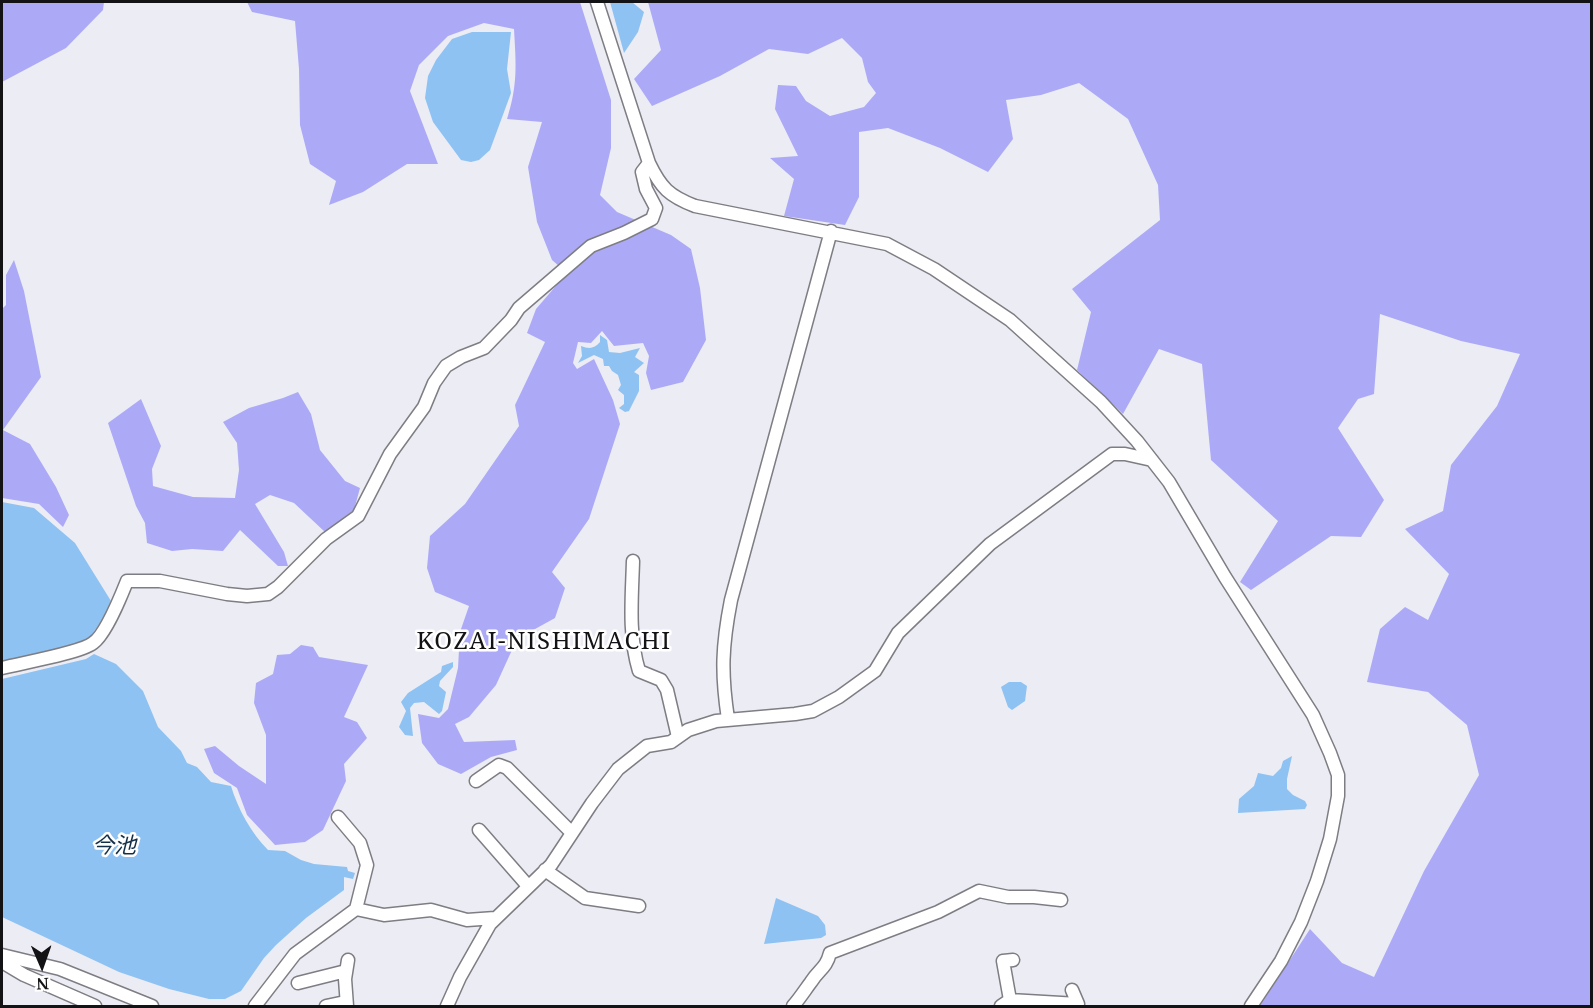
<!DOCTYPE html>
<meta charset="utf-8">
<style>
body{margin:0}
#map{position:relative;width:1593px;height:1008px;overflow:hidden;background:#ececf4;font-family:"Noto Serif",serif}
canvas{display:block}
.frame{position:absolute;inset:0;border:3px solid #131315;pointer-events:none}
.north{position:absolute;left:12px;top:936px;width:60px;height:60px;-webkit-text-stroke:4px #fff;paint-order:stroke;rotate:178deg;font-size:16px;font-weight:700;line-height:24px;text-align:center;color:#131315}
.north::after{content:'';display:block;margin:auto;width:21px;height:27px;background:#131315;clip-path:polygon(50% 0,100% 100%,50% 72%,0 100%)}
</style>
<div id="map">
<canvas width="1593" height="1008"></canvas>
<div class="frame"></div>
<div class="north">N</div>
</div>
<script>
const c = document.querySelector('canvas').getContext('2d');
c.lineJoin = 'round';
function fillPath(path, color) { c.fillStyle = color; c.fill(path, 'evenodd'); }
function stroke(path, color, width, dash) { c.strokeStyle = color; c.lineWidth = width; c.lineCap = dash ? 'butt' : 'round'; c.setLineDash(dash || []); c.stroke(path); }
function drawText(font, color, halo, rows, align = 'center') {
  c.font = font + ' "Noto Serif","Noto Sans JP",serif'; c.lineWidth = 5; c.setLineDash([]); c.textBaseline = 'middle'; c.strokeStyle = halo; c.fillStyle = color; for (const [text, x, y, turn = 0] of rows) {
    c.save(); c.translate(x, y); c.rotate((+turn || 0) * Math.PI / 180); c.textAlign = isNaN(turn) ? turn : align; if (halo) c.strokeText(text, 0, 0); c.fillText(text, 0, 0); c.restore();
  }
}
fillPath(new Path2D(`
 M 2,2 L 104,2 L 103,10 L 66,48 L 2,82 Z
 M 247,2 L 580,2 L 611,100 L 611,148 L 600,195 L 617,212 L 671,235 L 691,249 L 700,288 L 706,340 L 683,382 L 651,390 L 646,373 L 649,356 L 643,343 L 614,346 L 602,331 L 591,343 L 578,342 L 573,363 L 577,369 L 594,359 L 613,400 L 620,424 L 589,519 L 552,572 L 565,588 L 555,618 L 517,639 L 496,685 L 469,717 L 455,724 L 464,742 L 515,740 L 517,750 L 491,757 L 461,774 L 438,764 L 422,743 L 418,714 L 439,718 L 448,709 L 458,668 L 460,632 L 469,606 L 435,592 L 427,568 L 430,536 L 465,504 L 519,426 L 515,405 L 545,342 L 527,333 L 536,309 L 567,273 L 552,260 L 537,222 L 528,167 L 542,122 L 507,119 C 518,85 516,64 514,29 L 484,23 L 448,36 L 419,65 L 410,91 L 438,164 L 407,164 L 363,192 L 329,205 L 336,181 L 310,164 L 300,125 L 299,69 L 295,21 L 252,12 Z
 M 648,2 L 1591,2 L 1591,1006 L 1260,1006 L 1310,929 L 1342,963 L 1374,977 L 1424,871 L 1479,775 L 1467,725 L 1428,692 L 1367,682 L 1380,629 L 1405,607 L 1428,620 L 1449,574 L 1405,529 L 1443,511 L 1451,465 L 1497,406 L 1520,354 L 1461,341 L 1380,314 L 1374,394 L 1358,399 L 1338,428 L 1384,500 L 1361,537 L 1331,536 L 1251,590 L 1240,582 L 1278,521 L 1211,460 L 1202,364 L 1159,349 L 1123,414 L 1077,370 L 1091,312 L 1072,289 L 1160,220 L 1158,185 L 1128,119 L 1079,83 L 1041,95 L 1006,100 L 1013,139 L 988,172 L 940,148 L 888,128 L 859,132 L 859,197 L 845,225 L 784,216 L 794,179 L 770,158 L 798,156 L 775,109 L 778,85 L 796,86 L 806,101 L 830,116 L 864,107 L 876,93 L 868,82 L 862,58 L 842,38 L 808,54 L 769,49 L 720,76 L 652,106 L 634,79 L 661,50 Z
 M 14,260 L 24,291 L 41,377 L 3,430 L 30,444 L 56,487 L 69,515 L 63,527 L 39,504 L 2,498 L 2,309 L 6,305 L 6,275 Z
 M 298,392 L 311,414 L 320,450 L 345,481 L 360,488 L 354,510 L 325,532 L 294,503 L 270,495 L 255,504 L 284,552 L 288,566 L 278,566 L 240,530 L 223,551 L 192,549 L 172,551 L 147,543 L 145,523 L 136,506 L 108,423 L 141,399 L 161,446 L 152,469 L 153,486 L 193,497 L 235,498 L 239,470 L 237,443 L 223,422 L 249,408 L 283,398 Z
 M 301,645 L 313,647 L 319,657 L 368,665 L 344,717 L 357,722 L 367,738 L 344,764 L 346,781 L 323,830 L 305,842 L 275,845 L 247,815 L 237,788 L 214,773 L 204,749 L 215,746 L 239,766 L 266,784 L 266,735 L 254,703 L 256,683 L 273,674 L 277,655 L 290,654 Z`), '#acaaf7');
fillPath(new Path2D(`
 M 610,2 L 632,2 L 644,12 L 638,32 L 624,53 Z
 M 472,32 L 511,32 L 507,69 L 511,93 L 490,150 L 479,160 L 471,162 L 461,160 L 433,122 L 425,98 L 428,76 L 436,60 L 452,39 Z
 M 600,335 L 607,340 L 609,352 L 620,353 L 640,348 L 635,357 L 644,363 L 634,372 L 639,375 L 639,391 L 629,411 L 625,412 L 619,408 L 624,404 L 624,395 L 618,390 L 621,385 L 618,375 L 612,371 L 609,366 L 604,366 L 603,359 L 594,355 L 578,363 L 582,356 L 581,346 C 589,349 594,349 600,342 Z
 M 2,502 L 34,508 L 75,543 L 111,601 L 102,621 L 86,642 L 2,662 Z
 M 94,654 L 116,664 L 143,691 L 158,727 L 181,751 L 187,763 L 197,767 L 211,782 L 231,786 C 238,809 251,833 268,850 L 285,851 L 301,860 L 314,864 L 347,867 L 348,871 L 355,873 L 353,879 L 344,877 L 344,890 L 306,918 L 276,945 L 264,958 L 241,991 L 225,999 L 209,999 L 169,989 L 119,972 L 2,917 L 2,679 L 86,659 Z
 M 453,662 L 453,667 L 440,681 L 439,686 L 446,692 L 442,711 L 439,714 L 424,702 L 414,703 L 410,708 L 413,736 L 405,735 L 399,727 L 406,711 L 401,702 L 408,693 L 441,672 L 442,666 Z
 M 1009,682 L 1021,682 L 1027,686 L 1025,701 L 1012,710 L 1008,707 L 1001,687 Z
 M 1292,756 L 1287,779 L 1287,789 L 1293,795 L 1305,801 L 1307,805 L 1305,809 L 1238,813 L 1239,799 L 1254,786 L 1258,773 L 1273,776 L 1281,768 L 1283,761 Z
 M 776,898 L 818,916 L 825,925 L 826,935 L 821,938 L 764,944 Z`), '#8ec2f2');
const minor = new Path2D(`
 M 597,2 L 649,163 C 661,188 669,196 695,206 L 887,244 L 934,269 L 1010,320 L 1101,402 L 1137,441 L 1169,482 L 1225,577 L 1313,715 L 1330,753 L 1338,775 L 1338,796 L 1330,839 L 1317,881 L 1301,922 L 1281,961 L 1251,1006
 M 633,561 C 632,597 628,635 639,671 L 661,680 L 667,690 L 678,737
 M 2,668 C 21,663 80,653 93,643 C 106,634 121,596 127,581 L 160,581 L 227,594 L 247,596 L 268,594 L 278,587 L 326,539 L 358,516 L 390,454 L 424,407 L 434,383 L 446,366 L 461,357 L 484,348 L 511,320 L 519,308 L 591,246 L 624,233 L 652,219 L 656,208 L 646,189 L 642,172 L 649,163
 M 728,719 C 721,673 722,646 731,600 L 831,231
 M 476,781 L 499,765 L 507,768 L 572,833
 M 338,817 L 360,843 L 367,865 L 356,909
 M 479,830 L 528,886
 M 545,870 L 585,898 L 639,906
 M 2,955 L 60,969 L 152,1006
 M 2,962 L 24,975 L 95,1006
 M 298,983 L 346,971
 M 1010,1000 L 1003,961 L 1013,960
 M 255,1006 L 295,954 L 356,909 L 384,915 L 431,910 L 467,920 L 495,918
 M 326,1006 L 345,1002
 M 347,1006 L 345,979 L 348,960
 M 447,1006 L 460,977 L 490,924 L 551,865 L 592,803 L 618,769 L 647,746 L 671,742 L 688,730 L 716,721 L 795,714 L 813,711 L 839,697 L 875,671 L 898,633 L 990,544 L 1112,454 L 1125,454 L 1152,460
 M 793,1006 C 800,998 805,990 811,982 C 819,969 826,969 830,953 L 938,912 L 979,891 L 1008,897 L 1034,897 L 1061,900
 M 1001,1006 L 1010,1000 L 1078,1004 L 1072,990`);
stroke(minor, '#7d7d83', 15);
stroke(minor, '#fff', 12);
drawText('italic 22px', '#132f47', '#fff', [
 ["今池",114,847]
]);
c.letterSpacing = '1.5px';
drawText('24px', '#131315', '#fff', [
 ["KOZAI-NISHIMACHI",544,642]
]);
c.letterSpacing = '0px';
</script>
